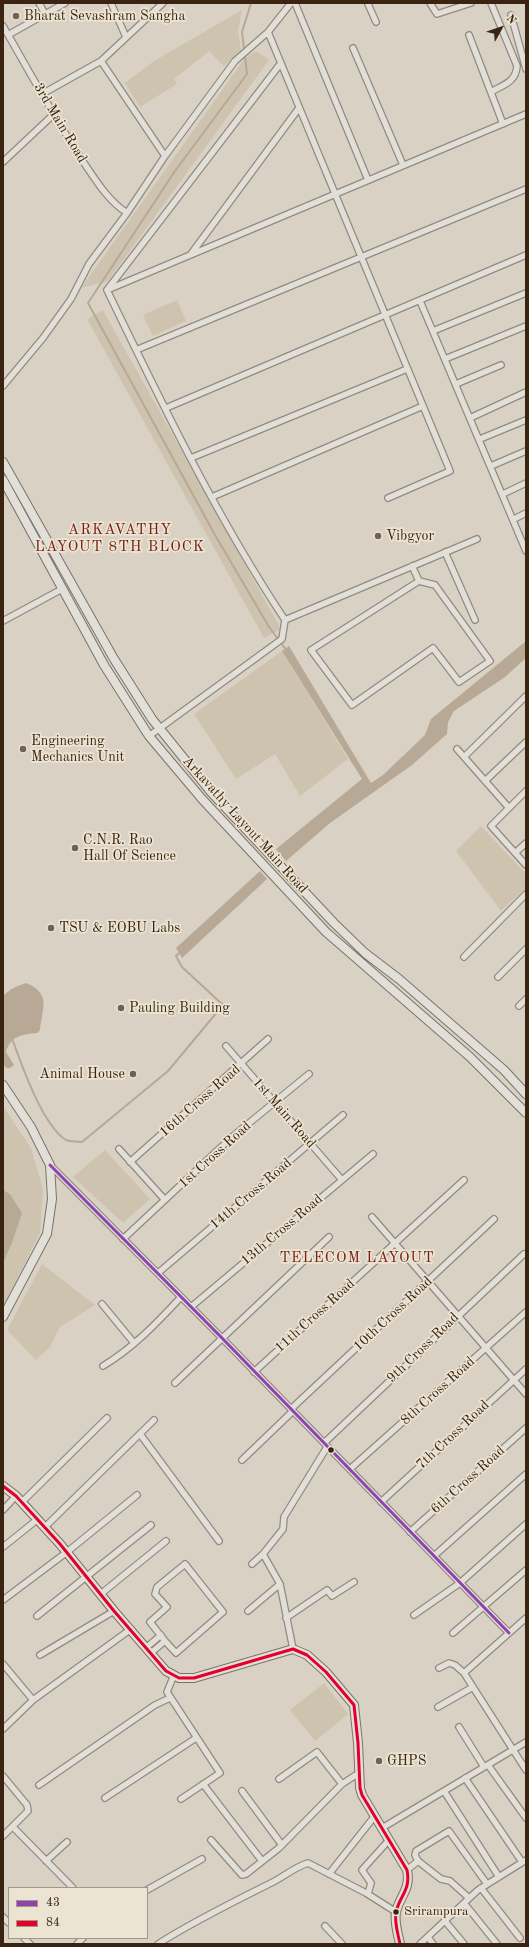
<!DOCTYPE html>
<style>
body{margin:0}
#map{position:relative;width:529px;height:1947px;overflow:hidden;background:#d9d2c4;font-family:"Old Standard TT",serif}
canvas{display:block}
.frame{position:absolute;inset:0;border:4px solid #3a2311;pointer-events:none}
.legend{position:absolute;left:8px;top:1887px;width:140px;height:52px;box-sizing:border-box;background:#ece4d3;border:1px solid #a59785;margin:0;padding:5px 7px;list-style:none;font-size:12px;color:#3a2311}
.legend li{display:flex;align-items:center;gap:8px;height:20px}
.legend b{width:20px;border:1px solid #a59785}
.north{position:absolute;left:481px;top:8px;width:40px;height:40px;-webkit-text-stroke:3px #ece4d3;paint-order:stroke;rotate:50deg;font-size:11px;font-weight:700;line-height:16px;text-align:center;color:#3a2311}
.north::after{content:'';display:block;margin:auto;width:14px;height:18px;background:#3a2311;clip-path:polygon(50% 0,100% 100%,50% 72%,0 100%)}
</style>
<div id="map">
<canvas width="529" height="1947"></canvas>
<div class="frame"></div>
<ul class="legend">
<li><b style="height:5px;background:#8e44ad"></b>43</li>
<li><b style="height:5px;background:#e4002b"></b>84</li>
</ul>
<div class="north">N</div>
</div>
<script>
const c = document.querySelector('canvas').getContext('2d');
c.lineJoin = 'round';
function fillPath(path, color) { c.fillStyle = color; c.fill(path, 'evenodd'); }
function stroke(path, color, width, dash) { c.strokeStyle = color; c.lineWidth = width; c.lineCap = dash ? 'butt' : 'round'; c.setLineDash(dash || []); c.stroke(path); }
function drawText(font, color, halo, rows, align = 'center') {
  c.font = font + ' "Old Standard TT",serif'; c.lineWidth = 3.5; c.setLineDash([]); c.textBaseline = 'middle'; c.strokeStyle = halo; c.fillStyle = color; for (const [text, x, y, turn = 0] of rows) {
    c.save(); c.translate(x, y); c.rotate((+turn || 0) * Math.PI / 180); c.textAlign = isNaN(turn) ? turn : align; if (halo) c.strokeText(text, 0, 0); c.fillText(text, 0, 0); c.restore();
  }
}
fillPath(new Path2D(`
 M 242,10 L 238,31 L 241,50 L 224,66 L 209,51 L 174,79 L 177,84 L 140,107 L 125,83 L 154,61 Z
 M 256,51 L 269,60 L 108,281 L 81,288 L 245,58 Z
 M 177,300 L 186,321 L 153,336 L 143,315 Z
 M 103,310 L 281,629 L 264,638 L 87,319 Z
 M 282,651 L 348,759 L 300,796 L 275,754 L 236,779 L 194,714 Z
 M 481,826 L 526,874 L 526,888 L 501,911 L 456,851 Z
 M 3,1106 L 31,1148 L 43,1189 L 40,1233 L 3,1307 L 3,1263 L 12,1243 L 10,1194 L 3,1190 Z
 M 105,1150 L 150,1199 L 123,1223 L 73,1177 Z
 M 42,1264 L 95,1305 L 60,1327 L 50,1347 L 36,1360 L 7,1330 Z
 M 324,1683 L 348,1714 L 315,1741 L 290,1710 Z`), '#cec3af');
fillPath(new Path2D(`
 M 526,641 L 526,658 L 505,677 L 454,711 L 448,722 L 447,734 L 412,765 L 330,823 L 286,861 L 276,849 L 362,779 L 282,651 L 289,646 L 371,783 L 383,775 L 425,735 L 431,719 Z
 M 260,871 L 267,879 L 182,958 L 176,948 Z
 M 26,983 C 52,994 42,1008 40,1030 L 37,1033 C 23,1034 10,1036 6,1052 L 14,1065 L 10,1068 L 6,1068 L 3,1064 L 3,996 C 10,989 17,986 26,983 Z
 M 3,1190 L 10,1194 L 22,1213 L 12,1243 L 3,1263 Z`), '#b7a995');
stroke(new Path2D(`
 M 251,3 L 242,32 L 247,74 L 175,171 L 88,303 L 215,535 L 269,627 L 287,651
 M 13,1041 C 22,1066 43,1126 66,1140 C 70,1142 77,1141 82,1142 L 168,1071 L 223,1005 L 182,967 L 176,956 L 180,952`), '#b7a995', 2);
const street = new Path2D(`
 M 39,3 L 45,14
 M 111,3 L 126,37
 M 295,3 L 368,180
 M 430,3 L 437,14 L 471,3
 M 368,4 L 376,22
 M 511,15 L 526,69
 M 3,26 C 29,71 54,117 82,160 C 95,179 107,200 127,213
 M 268,32 L 450,471 L 388,498
 M 8,35 L 65,3
 M 469,35 L 503,124
 M 353,48 L 403,165
 M 101,61 L 165,156
 M 491,92 C 503,85 516,82 517,66 L 491,3
 M 42,94 L 101,61 L 163,3
 M 3,162 L 54,114
 M 191,254 L 299,108
 M 107,290 C 161,402 216,516 285,620 L 282,639 L 149,736
 M 107,290 L 526,114
 M 107,290 L 281,63
 M 420,301 L 526,551
 M 433,331 L 526,293
 M 136,350 L 526,189
 M 445,359 L 526,326
 M 456,384 L 501,365
 M 3,386 L 43,338 L 71,299 L 89,264 L 127,213 L 165,156 L 235,61 L 268,32 L 291,3
 M 166,408 L 526,255
 M 470,418 L 526,392
 M 480,439 L 526,420
 M 191,458 L 407,369
 M 491,466 L 526,451
 M 503,494 L 526,483
 M 212,497 L 423,406
 M 514,519 L 526,513
 M 445,552 L 475,620
 M 412,566 L 419,581
 M 419,581 L 435,585 L 490,661 L 459,682 L 433,648 L 352,705 L 311,650 Z
 M 285,620 L 477,539
 M 3,621 L 62,589
 M 457,749 L 509,808
 M 464,757 L 526,696
 M 485,781 L 526,742
 M 526,791 L 491,826 L 526,865
 M 515,853 L 526,843
 M 464,957 L 526,894
 M 498,977 L 526,949
 M 519,1006 L 526,999
 M 226,1046 L 342,1180
 M 119,1149 L 165,1200
 M 130,1162 L 268,1039
 M 50,1165 L 221,1337 L 509,1633
 M 372,1217 L 526,1394
 M 123,1239 L 232,1137 L 309,1074
 M 158,1273 L 343,1115
 M 102,1304 L 134,1343
 M 191,1307 L 373,1154
 M 103,1366 C 133,1348 157,1323 181,1297
 M 254,1372 L 464,1180
 M 175,1383 L 329,1237
 M 291,1409 L 494,1219
 M 140,1434 L 219,1541
 M 324,1443 L 524,1254
 M 242,1460 L 293,1411
 M 350,1469 L 526,1312
 M 22,1502 L 107,1418
 M 381,1502 L 526,1369
 M 3,1510 L 16,1496
 M 45,1527 L 154,1420
 M 410,1532 L 526,1428
 M 3,1547 L 38,1519
 M 263,1554 L 280,1584 L 293,1649
 M 434,1556 L 526,1474
 M 252,1564 L 263,1554 L 283,1529 L 284,1517 L 327,1447
 M 102,1593 L 166,1541
 M 3,1600 L 67,1552 L 137,1495
 M 248,1611 L 280,1584
 M 414,1615 L 460,1583 L 526,1524
 M 37,1616 L 151,1525
 M 286,1618 L 327,1590 L 332,1596 L 354,1582
 M 453,1633 L 526,1570
 M 147,1647 L 161,1635
 M 152,1652 L 165,1641 L 176,1653 L 223,1612 L 185,1564 L 157,1587 L 155,1594 L 167,1607 L 150,1622 L 165,1641
 M 40,1655 L 114,1611
 M 3,1664 L 33,1700
 M 439,1668 L 449,1663 L 455,1665 L 464,1673 L 526,1770
 M 464,1673 L 526,1618
 M 174,1675 L 167,1692 L 220,1773 L 181,1799
 M 438,1707 L 473,1687
 M 459,1727 L 484,1767
 M 3,1729 L 33,1700 L 131,1629
 M 488,1765 L 526,1818
 M 3,1776 L 27,1805 L 28,1811 L 3,1836
 M 465,1778 L 522,1862
 M 279,1779 L 317,1752 L 342,1784
 M 203,1784 L 262,1861
 M 39,1785 L 155,1705 L 170,1698
 M 242,1791 L 282,1845
 M 444,1791 L 499,1877
 M 105,1798 L 196,1738
 M 13,1827 L 73,1888
 M 382,1828 L 526,1742
 M 211,1840 L 242,1875 L 246,1874 L 279,1848 L 342,1784 L 359,1773
 M 46,1861 L 67,1842
 M 418,1861 L 441,1879 L 450,1881 L 469,1898
 M 407,1870 L 418,1861 L 415,1855 L 416,1851 L 449,1831 L 487,1884
 M 329,1874 L 374,1817
 M 481,1888 L 520,1938
 M 147,1890 L 202,1859
 M 368,1894 L 371,1883 L 362,1870 L 389,1840
 M 464,1903 L 497,1944
 M 3,1917 L 9,1923
 M 445,1921 L 464,1944
 M 325,1926 L 342,1944
 M 428,1937 L 433,1944
 M 24,1938 L 30,1944
 M 77,1944 L 83,1938
 M 158,1944 C 194,1921 233,1902 271,1883 C 283,1877 295,1867 308,1863 L 366,1893 L 396,1912
 M 420,1944 L 478,1890 L 526,1860`);
const secondary = new Path2D(`
 M 3,462 L 114,659 L 152,719 L 211,792 L 334,923 L 365,953 L 399,979 L 504,1070 L 526,1094
 M 3,480 L 104,665 L 149,736 L 202,799 L 326,932 L 470,1057 L 526,1113
 M 3,1085 L 31,1127 L 50,1165 L 52,1199 L 47,1234 L 3,1317
 M 3,1486 L 16,1496 L 60,1544 L 114,1611 L 166,1671 L 179,1678 L 194,1678 L 293,1649 L 307,1655 L 326,1672 L 354,1705 L 358,1743 L 360,1788 L 362,1795 L 407,1870 C 411,1890 400,1895 396,1912 C 394,1922 398,1934 400,1944`);
stroke(street, '#928a80', 8);
stroke(secondary, '#7a7369', 10);
stroke(street, '#e2dfd8', 5.5);
stroke(secondary, '#e2dfd8', 8);
stroke(new Path2D(`
 M 50,1165 L 221,1337 L 509,1633`), '#8e44ad', 3);
stroke(new Path2D(`
 M 3,1486 L 16,1496 L 60,1544 L 114,1611 L 166,1671 L 179,1678 L 194,1678 L 293,1649 L 307,1655 L 326,1672 L 354,1705 L 358,1743 L 360,1788 L 362,1795 L 407,1870 C 411,1890 400,1895 396,1912 C 394,1922 398,1934 400,1944`), '#e4002b', 3);
for (const [x, y, r, color] of [
 [16,16,4,"#726050"],
 [378,536,4,"#726050"],
 [23,749,4,"#726050"],
 [75,848,4,"#726050"],
 [51,928,4,"#726050"],
 [121,1008,4,"#726050"],
 [133,1074,4,"#726050"],
 [331,1450,3.5,"#3a2311"],
 [379,1761,4,"#726050"],
 [396,1912,3.5,"#3a2311"]
]) { const dot = new Path2D(); dot.arc(x, y, r, 0, 2 * Math.PI); c.fillStyle = color; c.fill(dot); stroke(dot, '#ece4d3', 1.5); }
drawText('13px', '#3a2311', '#ece4d3', [
 ["Srirampura",404,1912]
], 'left');
drawText('14px', '#3a2311', '#ece4d3', [
 ["Bharat Sevashram Sangha",24,16],
 ["Vibgyor",386,536],
 ["Engineering",31,741],
 ["Mechanics Unit",31,757],
 ["C.N.R. Rao",83,840],
 ["Hall Of Science",83,856],
 ["TSU & EOBU Labs",59,928],
 ["Pauling Building",129,1008],
 ["Animal House",125,1074,"right"],
 ["GHPS",387,1761]
], 'left');
drawText('14px', '#3a2311', '#ece4d3', [
 ["3rd Main Road",60,123,59],
 ["Arkavathy Layout Main Road",245,825,48],
 ["16th Cross Road",200,1101,-41],
 ["1st Main Road",284,1113,49],
 ["1st Cross Road",215,1155,-42],
 ["14th Cross Road",251,1194,-40],
 ["13th Cross Road",282,1230,-40],
 ["10th Cross Road",393,1314,-43],
 ["11th Cross Road",315,1316,-42],
 ["9th Cross Road",423,1348,-44],
 ["8th Cross Road",438,1391,-42],
 ["7th Cross Road",453,1435,-43],
 ["6th Cross Road",468,1480,-42]
]);
c.letterSpacing = '1px';
drawText('15px', '#7a1f14', '#ece4d3', [
 ["ARKAVATHY",120,530],
 ["LAYOUT 8TH BLOCK",120,547],
 ["TELECOM LAYOUT",357,1258]
]);
c.letterSpacing = '0px';
</script>
